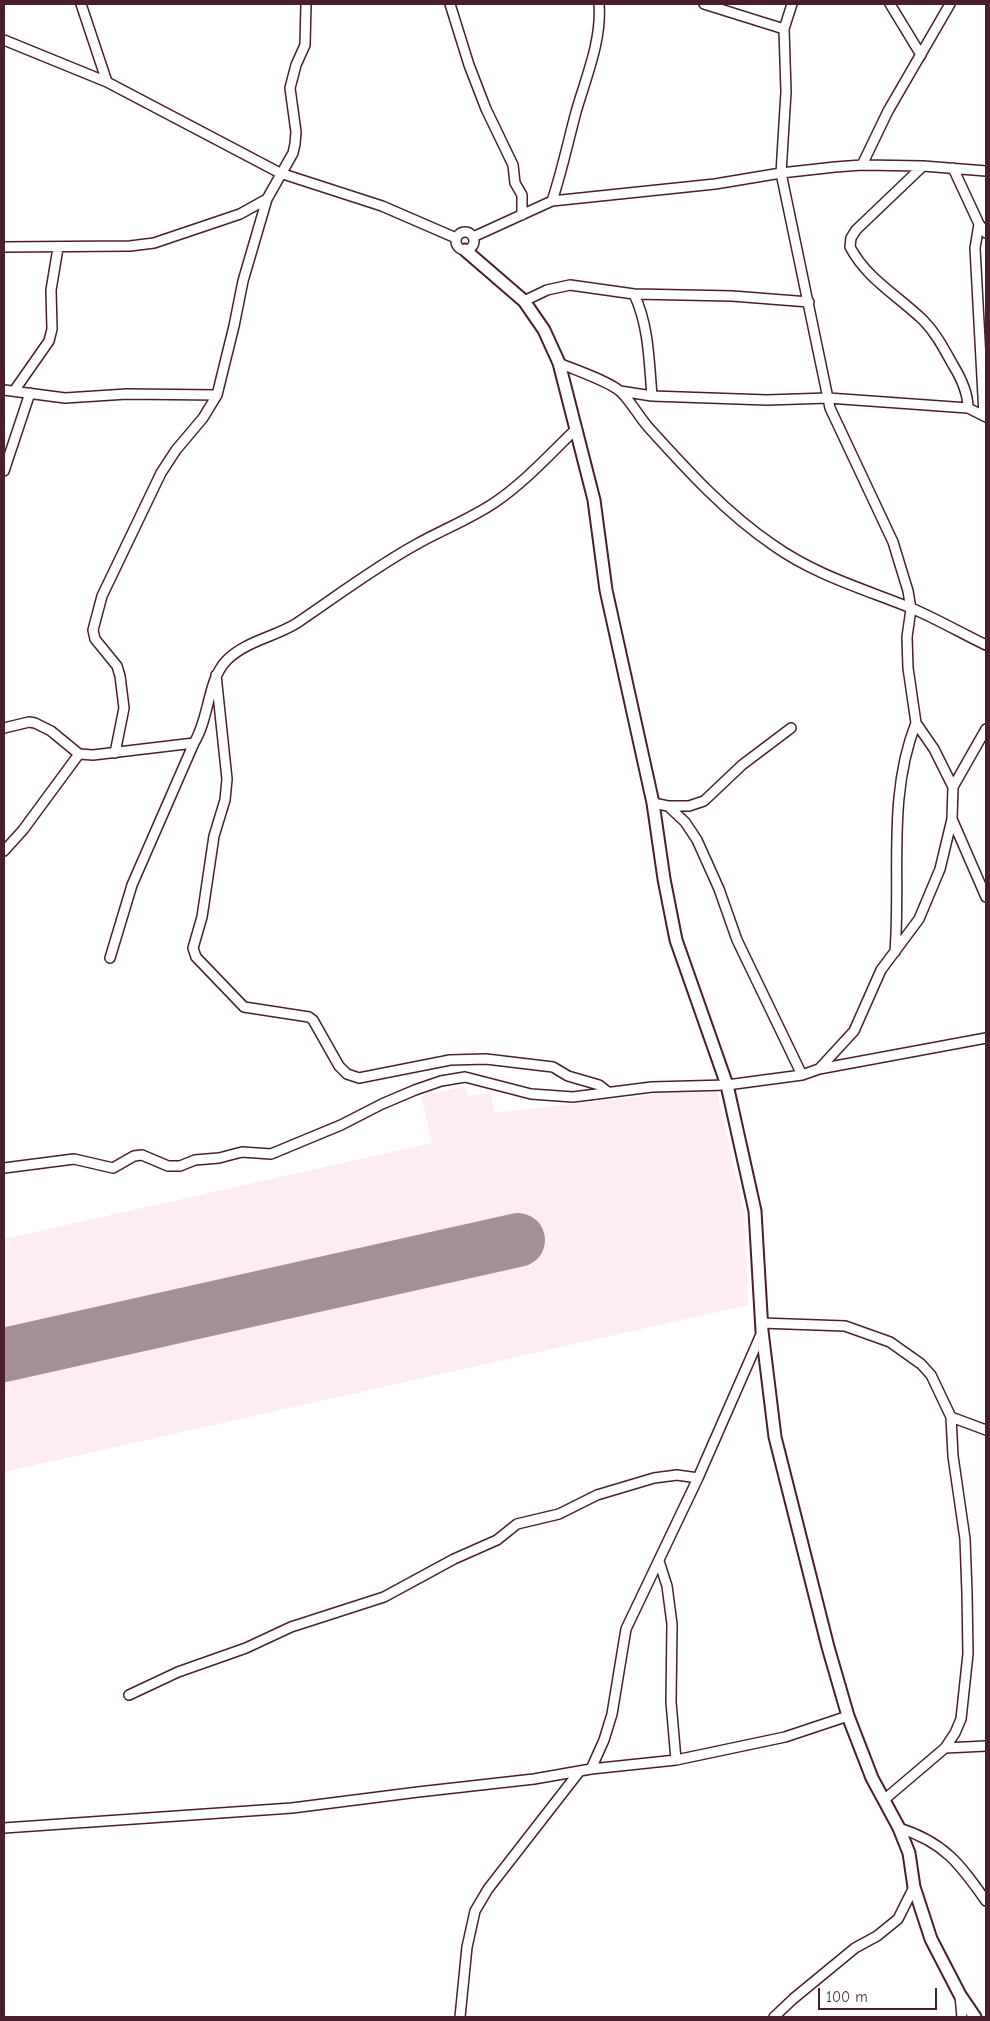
<!DOCTYPE html>
<style>
body{margin:0}
#map{position:relative;width:990px;height:2021px;overflow:hidden;background:#fff;font-family:"Comic Neue",sans-serif}
canvas{display:block}
.frame{position:absolute;inset:0;border:5px solid #4a1f2b;pointer-events:none}
.scale{position:absolute;left:818px;top:1988px;width:119px;height:22px;box-sizing:border-box;border:2px solid #4a1f2b;border-top:0;padding-left:6px;font-size:15px;line-height:18px;white-space:nowrap;color:#4a1f2b;-webkit-text-stroke:4px #fff;paint-order:stroke}
</style>
<div id="map">
<canvas width="990" height="2021"></canvas>
<div class="frame"></div>
<div class="scale">100 m</div>
</div>
<script>
const c = document.querySelector('canvas').getContext('2d');
c.lineJoin = 'round';
function fillPath(path, color) { c.fillStyle = color; c.fill(path, 'evenodd'); }
function stroke(path, color, width, dash) { c.strokeStyle = color; c.lineWidth = width; c.lineCap = dash ? 'butt' : 'round'; c.setLineDash(dash || []); c.stroke(path); }
fillPath(new Path2D(`
 M 464,1086 L 468,1096 L 491,1093 L 494,1113 L 652,1095 L 652,1089 L 716,1087 L 744,1214 L 748,1305 L 4,1472 L 4,1239 L 432,1143 L 421,1096 Z`), '#fdecf2');
stroke(new Path2D(`
 M 4,1355 L 518,1240`), '#a48f95', 54);
const minor = new Path2D(`
 M 81,4 L 107,82
 M 450,4 L 469,65 L 486,109 L 513,165 L 515,183 L 522,195 L 522,215
 M 704,4 L 784,29
 M 792,4 L 784,29 L 786,92 L 781,173 L 830,408 L 893,542 L 908,591 L 911,609 L 907,637 L 908,668 L 916,723 L 934,749 L 953,787
 M 890,4 L 921,55
 M 4,40 L 107,82 L 280,173 L 382,206 L 456,238
 M 862,165 L 888,111 L 950,4
 M 923,166 L 856,230 L 851,238 L 850,247 C 867,279 897,295 923,320 C 936,333 944,349 953,365 C 961,378 968,392 968,408
 M 953,168 L 979,224 L 986,233
 M 552,201 C 562,171 568,142 576,112 C 586,77 602,40 599,4
 M 979,224 L 975,248 L 984,415
 M456 241a9 9 0 1 1 18 0a9 9 0 1 1-18 0Z
 M 473,237 L 552,201 L 715,184 L 781,173 L 835,167 L 862,165 L 923,166 L 986,171
 M 4,247 L 130,246 L 154,243 L 240,214 L 267,199 L 293,153 L 295,144 L 296,132 L 290,88 L 296,65 L 305,45 L 306,4
 M 634,294 C 649,326 649,361 652,396
 M 524,301 L 547,290 L 570,285 L 634,294 L 732,296 L 809,302
 M 559,363 C 575,370 609,381 621,392 C 632,403 639,417 649,428 C 687,470 726,513 773,545 C 815,575 864,589 911,608 C 937,619 961,633 986,645
 M 4,390 L 65,398 L 127,394 L 217,395
 M 14,391 L 49,341 L 52,329 L 51,290 L 58,248
 M 620,391 L 652,396 L 767,400 L 828,398 L 968,408 L 986,417
 M 4,471 L 30,393
 M 216,675 L 227,779 L 225,800 L 214,836 L 202,917 L 193,948 L 196,957 L 244,1007 L 309,1017 L 313,1020 L 339,1066 L 347,1074 L 359,1078 L 450,1060 L 486,1059 L 553,1067 L 568,1076 L 599,1085 L 608,1092
 M 4,728 L 29,722 L 35,723 L 51,731 L 79,754 L 93,755 L 194,743 C 210,717 207,680 227,660 C 246,641 275,637 297,623 C 337,596 375,567 417,544 C 442,530 470,519 494,503 C 524,483 549,455 575,430
 M 115,753 L 124,708 L 120,676 L 117,666 L 95,639 L 93,630 L 102,596 L 161,473 L 176,450 L 203,418 L 217,395 L 234,326 L 243,281 L 267,199
 M 653,803 L 668,806 L 689,806 L 704,801 L 742,765 L 791,728
 M 668,806 L 685,822 L 697,840 L 719,889 L 737,940 L 802,1075
 M 952,819 L 986,897
 M 4,851 L 23,830 L 79,754
 M 895,952 C 901,875 887,796 916,723
 M 110,958 L 132,885 L 194,743
 M 819,1069 L 854,1031 L 881,970 L 919,919 L 940,869 L 952,819 L 953,787 L 986,729
 M 4,1168 L 74,1159 L 113,1168 L 134,1156 L 142,1155 L 168,1166 L 180,1166 L 195,1160 L 219,1158 L 242,1152 L 271,1154 L 341,1125 L 382,1104 L 415,1090 L 441,1081 L 465,1077 L 531,1094 L 573,1097 L 652,1087 L 727,1085 L 802,1075 L 819,1069 L 986,1038
 M 761,1323 L 845,1326 L 890,1342 L 921,1364 L 931,1375 L 951,1417
 M 659,1561 L 667,1586 L 672,1624 L 671,1702 L 676,1760
 M 129,1695 L 178,1672 L 246,1648 L 291,1627 L 384,1597 L 454,1559 L 497,1540 L 517,1524 L 559,1514 L 597,1495 L 654,1478 L 677,1475 L 698,1478
 M 945,1748 L 986,1746
 M 591,1769 L 604,1740 L 612,1714 L 626,1629 L 698,1478 L 762,1332
 M 885,1799 L 945,1748 L 955,1733 L 961,1719 L 968,1654 L 967,1593 L 965,1539 L 953,1456 L 951,1417 L 986,1430
 M 4,1828 L 292,1808 L 418,1792 L 534,1779 L 591,1769 L 676,1760 L 785,1737 L 848,1716
 M 899,1828 C 944,1842 960,1864 986,1901
 M 960,1996 L 962,2017
 M 460,2017 L 467,1947 L 475,1911 L 488,1889 L 579,1772
 M 774,2017 L 793,1999 L 855,1948 L 877,1936 L 898,1919 L 914,1887`);
const tertiary = new Path2D(`
 M 465,250 L 524,301 L 544,330 L 559,363 L 594,500 L 606,590 L 653,803 L 664,879 L 676,940 L 727,1085 L 755,1211 L 762,1331 L 775,1437 L 828,1647 L 848,1716 L 872,1778 L 899,1828 L 909,1853 L 914,1887 L 931,1939 L 960,1995 L 975,2017`);
stroke(minor, '#4a1f2b', 12);
stroke(tertiary, '#4a1f2b', 15);
stroke(minor, '#fff', 9);
stroke(tertiary, '#fff', 11);
</script>
